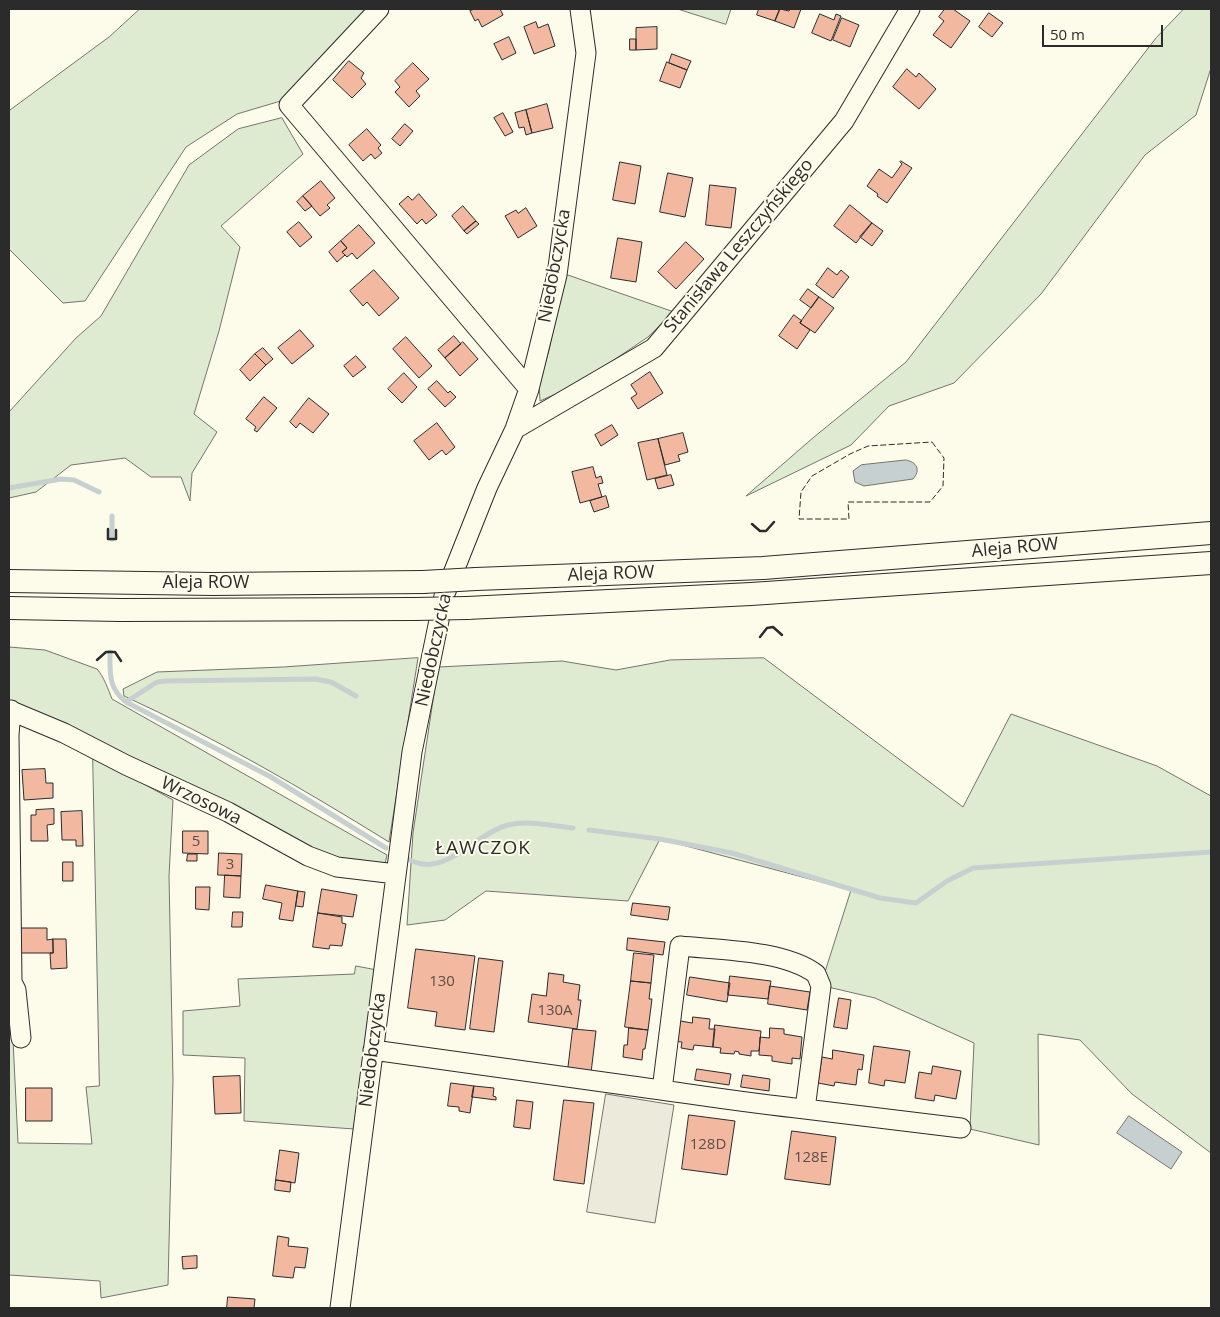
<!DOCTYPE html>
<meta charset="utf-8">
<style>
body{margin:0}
#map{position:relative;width:1220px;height:1317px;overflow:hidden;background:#fdfbea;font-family:"Open Sans",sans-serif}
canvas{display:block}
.frame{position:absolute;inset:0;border:10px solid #2b2b2b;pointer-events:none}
.scale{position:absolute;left:1042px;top:25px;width:121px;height:22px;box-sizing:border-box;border:2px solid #2b2b2b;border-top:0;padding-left:6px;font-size:15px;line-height:18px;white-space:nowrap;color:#2b2b2b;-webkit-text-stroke:4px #fdfbea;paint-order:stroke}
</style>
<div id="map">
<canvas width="1220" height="1317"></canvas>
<div class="frame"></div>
<div class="scale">50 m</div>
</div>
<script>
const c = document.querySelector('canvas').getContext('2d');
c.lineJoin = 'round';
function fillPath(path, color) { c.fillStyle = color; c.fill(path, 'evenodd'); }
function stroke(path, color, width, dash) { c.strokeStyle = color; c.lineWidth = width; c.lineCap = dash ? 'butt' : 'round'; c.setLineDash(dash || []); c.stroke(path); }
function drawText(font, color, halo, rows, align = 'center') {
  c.font = font + ' "Open Sans",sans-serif'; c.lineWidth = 4; c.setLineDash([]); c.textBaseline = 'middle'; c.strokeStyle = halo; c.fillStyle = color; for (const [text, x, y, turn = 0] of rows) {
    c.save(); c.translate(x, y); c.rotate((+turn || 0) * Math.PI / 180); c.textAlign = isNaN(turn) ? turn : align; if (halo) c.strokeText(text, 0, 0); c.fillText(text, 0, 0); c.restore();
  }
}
const green = new Path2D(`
 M 140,9 L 366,9 L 284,100 L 237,114 L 186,147 L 85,301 L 63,303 L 9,249 L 9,109 L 10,110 L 109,37 Z
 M 678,9 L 731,9 L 726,24 Z
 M 1184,9 L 1211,9 L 1211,68 L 1196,115 L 1145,155 L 1041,294 L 954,383 L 889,406 L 851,445 L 746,496 L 814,437 L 906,362 L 1156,38 Z
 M 282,118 L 303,154 L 221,226 L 240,247 L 219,331 L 194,414 L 217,432 L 192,473 L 190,501 L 181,477 L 151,477 L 125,458 L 71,465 L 36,492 L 9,498 L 9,412 L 76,338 L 101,316 L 189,165 L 238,129 Z
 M 565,274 L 674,312 L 648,337 L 578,384 L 540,401 L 539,385 L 549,350 Z
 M 9,647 L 45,650 L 97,669 C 104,677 108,689 112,699 L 387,855 L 384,868 L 331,860 L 9,705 Z
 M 418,658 L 389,842 C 303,789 216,738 124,696 L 123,689 L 157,672 L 283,667 Z
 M 764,658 L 963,807 L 1011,714 L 1157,766 L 1211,796 L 1211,1153 L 1132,1094 L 1080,1040 L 1038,1034 L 1039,1145 L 970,1129 L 974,1043 L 875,998 L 828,987 L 824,975 L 851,890 L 660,839 L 628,901 L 486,891 L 445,920 L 407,925 L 413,833 L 438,667 L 562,661 L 616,670 L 670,660 Z
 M 93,756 L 173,800 L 169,876 L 173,1080 L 168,1285 L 101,1298 L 100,1281 L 9,1275 L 9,1020 L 12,1019 L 18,1143 L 92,1144 L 86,1087 L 99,1086 Z
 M 356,966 L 377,970 L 354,1129 L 244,1121 L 245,1058 L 183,1055 L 183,1011 L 240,1006 L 238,979 L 354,974 Z`);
fillPath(green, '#deebd1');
stroke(green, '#74746e', 1);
const parking = new Path2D(`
 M 606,1094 L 674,1105 L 655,1223 L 587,1212 Z`);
fillPath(parking, '#eceadb');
stroke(parking, '#74746e', 1);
const water = new Path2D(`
 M 906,460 C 917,462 921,470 913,479 L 864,486 L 855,482 L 853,471 L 861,465 Z
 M 1129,1116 L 1182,1152 L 1171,1169 L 1117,1133 Z`);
fillPath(water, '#c7d0d0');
stroke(water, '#74746e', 1);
stroke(new Path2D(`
 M 9,488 L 61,479 L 74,480 L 99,492
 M 112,516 L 112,539
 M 110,652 C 110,673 108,688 126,702 L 271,777 L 386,848
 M 126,702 L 157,682 L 166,681 L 316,679 L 331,682 L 356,696
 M 589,830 L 660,839 L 732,853 L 880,898 L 916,903 L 947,881 L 973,868 L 1211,852
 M 407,859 C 412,861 417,863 422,864 C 451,869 480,832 508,825 C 528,820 553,826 573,828`), '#c7d0d0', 5);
const building = new Path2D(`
 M 475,9 L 500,9 L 503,15 L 482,27 L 478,19 L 475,21 L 470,11 Z
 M 759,9 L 780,9 L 775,21 L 757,15 Z
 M 780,9 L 789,11 L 790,9 L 801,9 L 794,28 L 775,21 Z
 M 945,9 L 953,9 L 970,21 L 951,48 L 933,35 L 944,21 L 939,17 Z
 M 989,13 L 1003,23 L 992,37 L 979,27 Z
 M 820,14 L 834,20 L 836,14 L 841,16 L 831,41 L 812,33 Z
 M 842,18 L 859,25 L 850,47 L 833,40 Z
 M 536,22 L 538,28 L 548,24 L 555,46 L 534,54 L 524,27 Z
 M 657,27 L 657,49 L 636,50 L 636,28 Z
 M 509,37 L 516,53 L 502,60 L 494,44 Z
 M 630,39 L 636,39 L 636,50 L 630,50 Z
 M 672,54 L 691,61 L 687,70 L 669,63 Z
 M 349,61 L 364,73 L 361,78 L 366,84 L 352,98 L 333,80 Z
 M 667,62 L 687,70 L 680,88 L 660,81 Z
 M 413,63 L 429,79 L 416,91 L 420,96 L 409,107 L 395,92 L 400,87 L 395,81 Z
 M 907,69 L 916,77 L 919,73 L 936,89 L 919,109 L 893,87 Z
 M 547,104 L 553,128 L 532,133 L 526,110 Z
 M 526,110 L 532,133 L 526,135 L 524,127 L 519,128 L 515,113 Z
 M 503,113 L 513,132 L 505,136 L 494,118 Z
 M 405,124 L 413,131 L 400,146 L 392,139 Z
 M 367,129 L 381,145 L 378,148 L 382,153 L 375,159 L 371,154 L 363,161 L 349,145 Z
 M 901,161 L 912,168 L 887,203 L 877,196 L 878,194 L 867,186 L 879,169 L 892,178 L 902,164 L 900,162 Z
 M 620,162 L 641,166 L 635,204 L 613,200 Z
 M 668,173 L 693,178 L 685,217 L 660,212 Z
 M 321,181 L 335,198 L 327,205 L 330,208 L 320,216 L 303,196 Z
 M 710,185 L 736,188 L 731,228 L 706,225 Z
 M 419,194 L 437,215 L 426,224 L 422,219 L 417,224 L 399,204 L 408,196 L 412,200 Z
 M 303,196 L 312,206 L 305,211 L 297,202 Z
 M 850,205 L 872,223 L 856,243 L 834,226 Z
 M 463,206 L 476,221 L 464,231 L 452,216 Z
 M 526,208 L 537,226 L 518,238 L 505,216 L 516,210 L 518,213 Z
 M 476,221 L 479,224 L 467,234 L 464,231 Z
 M 299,222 L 312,237 L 300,247 L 287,232 Z
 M 872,223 L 883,231 L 872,246 L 860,237 Z
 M 359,225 L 375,243 L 357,259 L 352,253 L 347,257 L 342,252 L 347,248 L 341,241 Z
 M 618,238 L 642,242 L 636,282 L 611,278 Z
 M 341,241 L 347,248 L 342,252 L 345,255 L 337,262 L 329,252 Z
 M 686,242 L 704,259 L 676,289 L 658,272 Z
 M 828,268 L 837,275 L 841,270 L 849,277 L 833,298 L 816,285 Z
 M 374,270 L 399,298 L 379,316 L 367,302 L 363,306 L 350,291 Z
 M 808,289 L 819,297 L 811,308 L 800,300 Z
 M 819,297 L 834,308 L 815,333 L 800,323 Z
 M 794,315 L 802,321 L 800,323 L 810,330 L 797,349 L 779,336 Z
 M 300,330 L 314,346 L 292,364 L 278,348 Z
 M 454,336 L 461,344 L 445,358 L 438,350 Z
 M 406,337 L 432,366 L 419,378 L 393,349 Z
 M 463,342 L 478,359 L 460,376 L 445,358 Z
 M 263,348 L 273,359 L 266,365 L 255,354 Z
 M 255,354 L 266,365 L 250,381 L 240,370 Z
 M 356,356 L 366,367 L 353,377 L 344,366 Z
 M 650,372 L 663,393 L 638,409 L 631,398 L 637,394 L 631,385 Z
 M 404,373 L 417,387 L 402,403 L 388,389 Z
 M 437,381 L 448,393 L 450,391 L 456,397 L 445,407 L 428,389 Z
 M 264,397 L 277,408 L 257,432 L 254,430 L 256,427 L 246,419 Z
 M 309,398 L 329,414 L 313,433 L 300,423 L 296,428 L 290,422 Z
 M 437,423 L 455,447 L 446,455 L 442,450 L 429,460 L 414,441 Z
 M 612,425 L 618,435 L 601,446 L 595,435 Z
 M 683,433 L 688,452 L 678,455 L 680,461 L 665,465 L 658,439 Z
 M 658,439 L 667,475 L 647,480 L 638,443 Z
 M 593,467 L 596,478 L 601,476 L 603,483 L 598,484 L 602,497 L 580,503 L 572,472 Z
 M 671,475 L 674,485 L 658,489 L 655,479 Z
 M 606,496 L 609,507 L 594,512 L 590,501 Z
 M 45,769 L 46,783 L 53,783 L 53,798 L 24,800 L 22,770 Z
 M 54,809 L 54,824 L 47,825 L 48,841 L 31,841 L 31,815 L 36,815 L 36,810 Z
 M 82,811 L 83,846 L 76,846 L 76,840 L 62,840 L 61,812 Z
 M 183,831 L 208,831 L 208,854 L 183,853 Z
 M 219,853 L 242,854 L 241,876 L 218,875 Z
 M 188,854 L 197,854 L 197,861 L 187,861 Z
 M 63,862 L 73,862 L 73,881 L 63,881 Z
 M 225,875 L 241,876 L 240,898 L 224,897 Z
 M 266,885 L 298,891 L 293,921 L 279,919 L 282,903 L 263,899 Z
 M 196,887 L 210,887 L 209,910 L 196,909 Z
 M 322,889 L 357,895 L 353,917 L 318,913 Z
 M 298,891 L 305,892 L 303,907 L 296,906 Z
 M 633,903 L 670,907 L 668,920 L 631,915 Z
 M 233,912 L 243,912 L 242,927 L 232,927 Z
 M 318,913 L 342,917 L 342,923 L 346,924 L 342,946 L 330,945 L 329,949 L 313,947 Z
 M 20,928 L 47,928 L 47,940 L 53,939 L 53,953 L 21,953 Z
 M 628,938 L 665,942 L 663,955 L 627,950 Z
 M 53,939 L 66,939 L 67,968 L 51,969 L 50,953 L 53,953 Z
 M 416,949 L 475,956 L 465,1030 L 435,1026 L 437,1012 L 408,1008 Z
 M 634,953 L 654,955 L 651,983 L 631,981 Z
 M 479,958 L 503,961 L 494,1032 L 470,1029 Z
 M 549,973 L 564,975 L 563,982 L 580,985 L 578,1000 L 581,1000 L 577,1029 L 528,1022 L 532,994 L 546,996 Z
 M 730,976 L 771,981 L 768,999 L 728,995 Z
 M 690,977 L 730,983 L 727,1002 L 687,995 Z
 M 631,981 L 651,983 L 649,999 L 652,999 L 648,1030 L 625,1027 Z
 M 770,986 L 810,992 L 807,1010 L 768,1004 Z
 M 839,998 L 851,1000 L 847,1029 L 834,1027 Z
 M 693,1017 L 710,1019 L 709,1029 L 715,1029 L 713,1047 L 694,1045 L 693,1050 L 681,1048 L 682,1042 L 672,1041 L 675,1020 L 692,1023 Z
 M 715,1025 L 761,1031 L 759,1051 L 751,1051 L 751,1056 L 739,1054 L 739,1052 L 735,1051 L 734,1054 L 720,1053 L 721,1048 L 713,1047 Z
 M 629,1028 L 648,1030 L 645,1049 L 643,1049 L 642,1060 L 623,1057 L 624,1045 L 627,1045 Z
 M 770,1028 L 784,1029 L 784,1034 L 802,1037 L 800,1059 L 792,1058 L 792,1064 L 772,1061 L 772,1056 L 759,1055 L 760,1037 L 769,1038 Z
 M 573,1029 L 596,1031 L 591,1073 L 568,1070 Z
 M 874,1046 L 910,1051 L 905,1083 L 885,1080 L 884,1086 L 869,1083 Z
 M 833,1050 L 864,1055 L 862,1070 L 858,1069 L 856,1085 L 835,1082 L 834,1086 L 818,1083 L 822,1057 L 832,1059 Z
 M 933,1066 L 961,1071 L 956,1099 L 935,1095 L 934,1101 L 915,1098 L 919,1072 L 931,1074 Z
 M 697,1069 L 731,1074 L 729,1085 L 695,1080 Z
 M 743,1075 L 770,1079 L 769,1091 L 741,1087 Z
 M 240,1076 L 241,1113 L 215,1114 L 213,1077 Z
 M 451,1083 L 474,1086 L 470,1113 L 459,1111 L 459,1107 L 448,1106 Z
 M 474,1086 L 494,1088 L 493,1096 L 496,1097 L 496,1100 L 472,1097 Z
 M 26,1088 L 52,1088 L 52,1121 L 26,1121 Z
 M 517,1100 L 533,1102 L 530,1129 L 514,1127 Z
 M 564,1100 L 594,1103 L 584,1184 L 554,1180 Z
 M 689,1115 L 735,1121 L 727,1175 L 682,1169 Z
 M 792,1131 L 836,1137 L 830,1185 L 785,1179 Z
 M 280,1150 L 299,1153 L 295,1183 L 276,1180 Z
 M 276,1180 L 291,1182 L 290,1192 L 275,1190 Z
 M 278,1236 L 289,1238 L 288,1246 L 308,1248 L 305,1268 L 295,1267 L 293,1278 L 273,1276 Z
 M 197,1256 L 197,1268 L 183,1269 L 182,1257 Z
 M 228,1297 L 255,1299 L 254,1308 L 227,1308 Z`);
fillPath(building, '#f2b8a0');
stroke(building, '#2b2b2b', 1);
const minor = new Path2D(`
 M 379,9 L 289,105 L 529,389
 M 515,429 L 654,348 L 844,121 L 910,9
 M 9,710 L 64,733 L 126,765 L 228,812 L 308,856 L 337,867 L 396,874
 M 11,710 L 9,735 L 12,982 L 16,990 L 21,1038
 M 373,1050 C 457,1061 541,1073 625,1085 C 685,1093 745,1103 805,1109 L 821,986 L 816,974 C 784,950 720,950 680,946 L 662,1090
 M 805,1109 L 961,1128
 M 340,1308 L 412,752 L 444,596 L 487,488 L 515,429 L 529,389 L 557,275 L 586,53 L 580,9`);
const major = new Path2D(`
 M 476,579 L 763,568 L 1211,533
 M 9,581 L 213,584 L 423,582
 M 9,608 L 120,610 L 415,609
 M 467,608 L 751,594 L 1211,563`);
stroke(minor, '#2b2b2b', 21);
stroke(major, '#2b2b2b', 24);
stroke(minor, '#fdfbea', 19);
stroke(major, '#fdfbea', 22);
const majorBridge = new Path2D(`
 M 423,582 L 476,579
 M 415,609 L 467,608`);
stroke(majorBridge, '#2b2b2b', 24, []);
stroke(majorBridge, '#fdfbea', 22);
stroke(new Path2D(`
 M 932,442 L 944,458 L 943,486 L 930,502 L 848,502 L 849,519 L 799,519 L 801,492 L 812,476 L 850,454 L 868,446 Z`), '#2b2b2b', 1, [6, 2.5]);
stroke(new Path2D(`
 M 752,524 L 760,531 L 766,531 L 774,522
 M 108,529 L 108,539 L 116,539 L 116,530
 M 760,637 L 767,628 L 773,627 L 782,635
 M 97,660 L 106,652 L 115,652 L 121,661`), '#2b2b2b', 2.5);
drawText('15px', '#5d4e48', null, [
 ["5",196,842],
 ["3",230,865],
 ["130",442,982],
 ["130A",555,1011],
 ["128D",708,1145],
 ["128E",811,1158]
]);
drawText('18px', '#2b2b2b', '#fdfbea', [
 ["Stanisława Leszczyńskiego",739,246,-50],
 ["Niedobczycka",555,266,-80],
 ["Aleja ROW",1015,548,-5],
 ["Aleja ROW",611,574,-2],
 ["Aleja ROW",206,583],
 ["Niedobczycka",434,650,-78],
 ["Wrzosowa",201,801,26],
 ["Niedobczycka",373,1050,-83]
]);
c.letterSpacing = '1px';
drawText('19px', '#2b2b2b', '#fdfbea', [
 ["ŁAWCZOK",483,849]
]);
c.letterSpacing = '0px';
</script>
